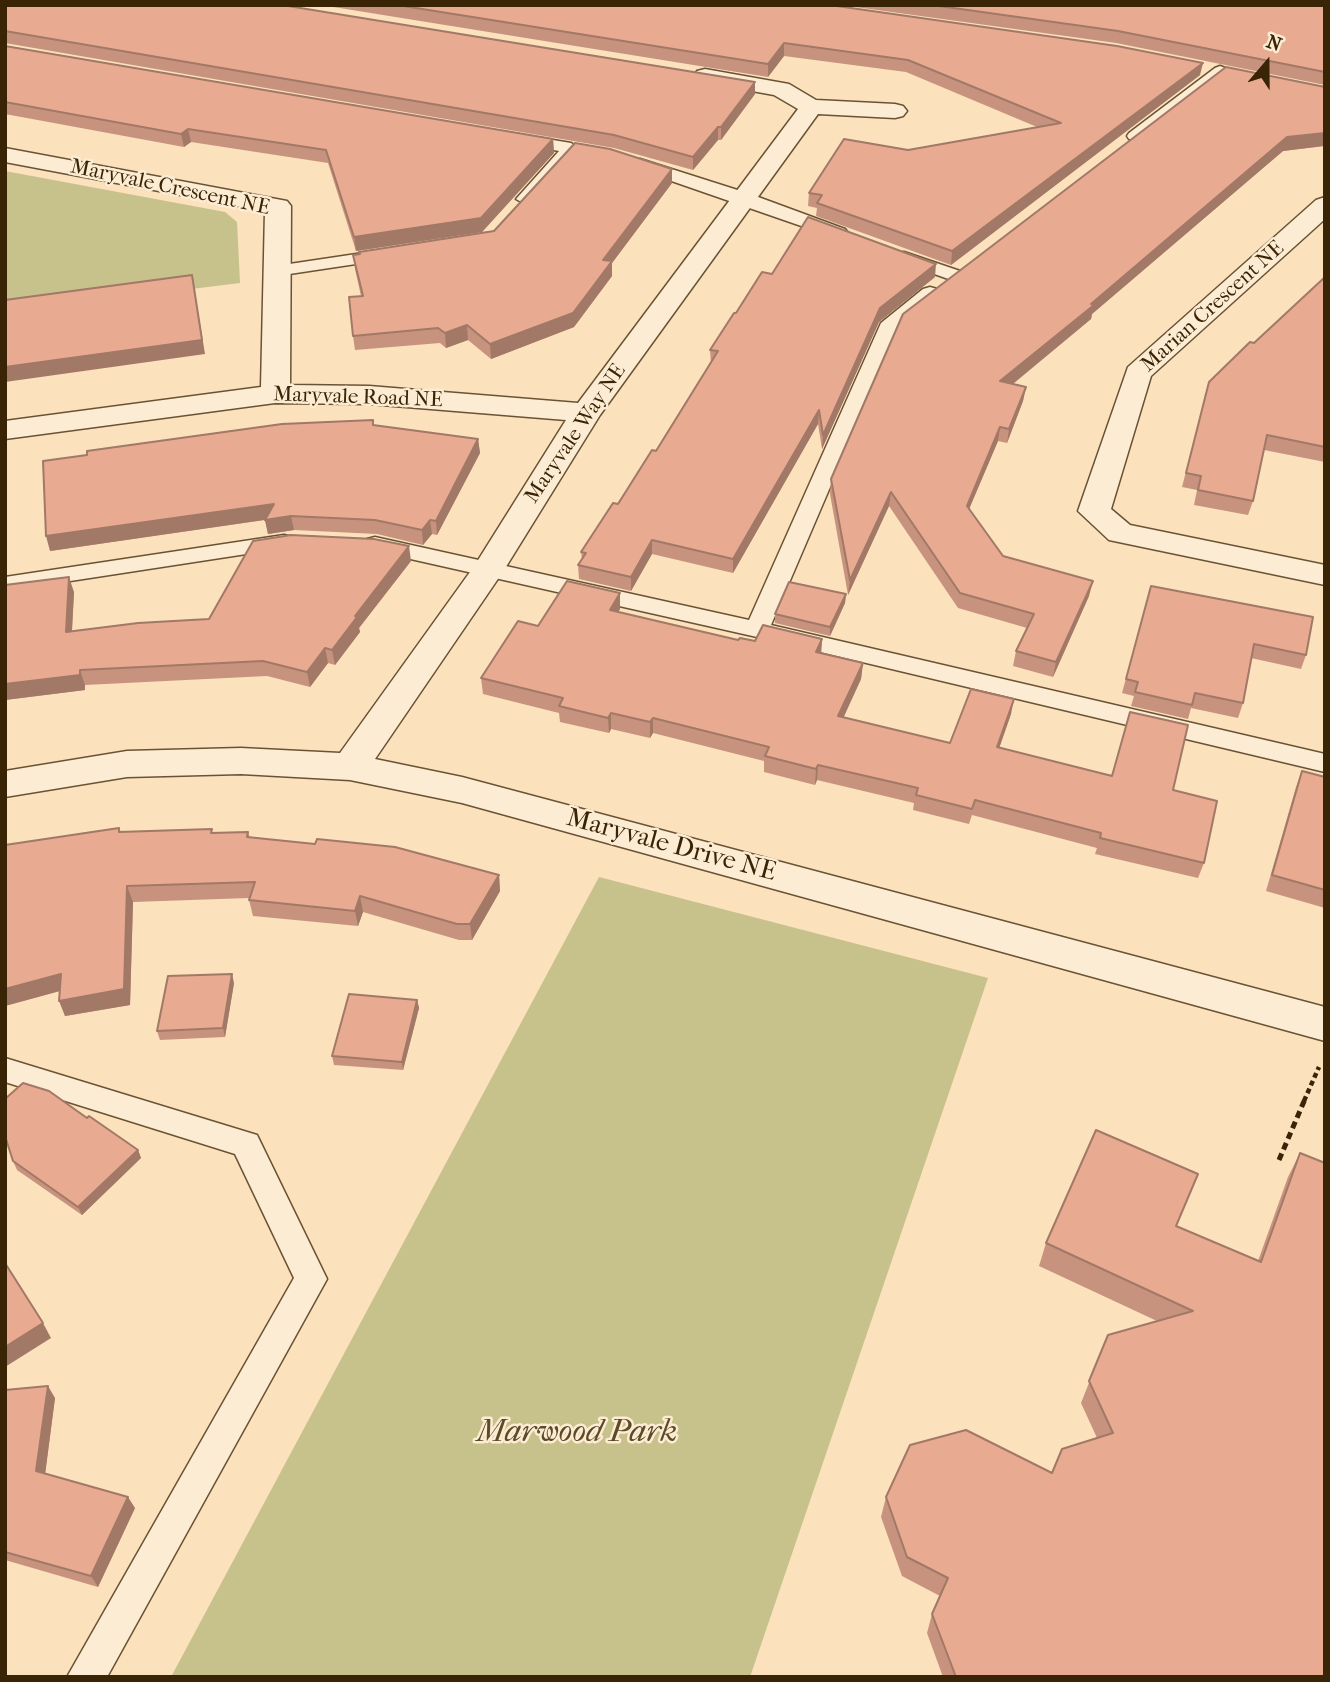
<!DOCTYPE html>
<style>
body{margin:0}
#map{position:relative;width:1330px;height:1682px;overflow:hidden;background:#fbe1bc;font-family:"IM FELL French Canon",serif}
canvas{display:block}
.frame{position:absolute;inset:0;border:7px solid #392406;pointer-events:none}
.north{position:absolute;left:1232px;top:28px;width:70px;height:70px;-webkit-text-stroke:5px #fcecd3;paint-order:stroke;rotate:20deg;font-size:19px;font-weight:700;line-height:28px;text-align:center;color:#392406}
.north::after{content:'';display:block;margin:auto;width:24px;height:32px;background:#392406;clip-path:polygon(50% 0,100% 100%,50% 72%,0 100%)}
</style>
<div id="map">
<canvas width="1330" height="1682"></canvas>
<div class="frame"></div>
<div class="north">N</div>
</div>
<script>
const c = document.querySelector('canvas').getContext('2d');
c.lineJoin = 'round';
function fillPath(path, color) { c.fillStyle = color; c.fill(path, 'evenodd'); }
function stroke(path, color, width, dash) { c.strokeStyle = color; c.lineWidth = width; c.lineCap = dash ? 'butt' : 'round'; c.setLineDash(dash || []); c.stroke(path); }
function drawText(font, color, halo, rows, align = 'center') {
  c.font = font + ' "IM FELL French Canon",serif'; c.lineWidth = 5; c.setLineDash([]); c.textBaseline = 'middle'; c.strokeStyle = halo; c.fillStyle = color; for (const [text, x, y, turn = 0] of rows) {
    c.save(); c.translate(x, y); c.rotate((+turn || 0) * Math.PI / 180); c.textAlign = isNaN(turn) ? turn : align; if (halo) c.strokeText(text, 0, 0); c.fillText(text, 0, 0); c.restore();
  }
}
fillPath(new Path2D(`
 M 5,171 L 225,212 L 237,222 L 240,283 L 5,312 Z
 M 599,877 L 988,978 L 750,1677 L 171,1677 Z`), '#c7c18b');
const lane = new Path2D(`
 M 1220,66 L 1225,68 L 1228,71 L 1225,74 L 1141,139 L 1129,139 L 1127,136 L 1129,133 L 1215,68 Z
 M 517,134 L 571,143 L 579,148 L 531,203 L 525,204 L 516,199 L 559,151 L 511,142 L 509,139 L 511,136 Z
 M 640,159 L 750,194 L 845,229 L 848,233 L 839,238 L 833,237 L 634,168 L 632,164 L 634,160 Z
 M 390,249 L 399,254 L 396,258 L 276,276 L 267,271 L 276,266 Z
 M 904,252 L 960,271 L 963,275 L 954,281 L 898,261 L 895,257 L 898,253 Z
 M 930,287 L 937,289 L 939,293 L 937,297 L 899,326 L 771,625 L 1325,754 L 1325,772 L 757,637 L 375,551 L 367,549 L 364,544 L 367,539 L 375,537 L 749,620 L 881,323 L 923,289 Z
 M 284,535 L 292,537 L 295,542 L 292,547 L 5,591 L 5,577 Z
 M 5,1058 L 257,1135 L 327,1279 L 107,1677 L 67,1677 L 294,1278 L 235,1154 L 5,1082 Z`);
const street = new Path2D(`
 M 705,69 L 789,84 L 816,100 L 895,104 L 903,106 L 907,111 L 903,116 L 895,118 L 818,114 L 600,415 L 504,570 L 375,759 L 462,777 L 1325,1007 L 1325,1041 L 462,803 L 350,780 L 241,774 L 127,777 L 5,797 L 5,771 L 127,751 L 241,748 L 340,753 L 475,565 L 566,420 L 369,404 L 275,403 L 5,439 L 5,421 L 261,387 L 265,211 L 5,162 L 5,148 L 287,201 L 291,206 L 290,385 L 369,386 L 578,403 L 798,109 L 774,95 L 697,81 L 694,76 L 697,71 Z
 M 1325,197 L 1325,219 L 1151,376 L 1111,509 L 1130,525 L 1325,565 L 1325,585 L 1109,540 L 1078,511 L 1128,367 L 1316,200 Z`);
stroke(lane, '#6a5334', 3);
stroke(street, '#6a5334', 3);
stroke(new Path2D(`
 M 1304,1101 L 1319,1067`), '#392406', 4.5, [5, 3.5]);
stroke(new Path2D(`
 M 1279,1160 L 1305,1099`), '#392406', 5, [7, 4.5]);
fillPath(lane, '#fcecd3');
fillPath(street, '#fcecd3');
fillPath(new Path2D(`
 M 5,5 L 755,94 L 721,140 L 718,140 L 693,170 L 614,148 L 5,43 Z
 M 321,5 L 830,5 L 1200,75 L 951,265 L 816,216 L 817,208 L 808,206 L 809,193 L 908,150 L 1037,127 L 906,72 L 784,56 L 768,77 Z
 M 841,5 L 1325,5 L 1325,85 L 1116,43 Z
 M 5,46 L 553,139 L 554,153 L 482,232 L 356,251 L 328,163 L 191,142 L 184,147 L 5,114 Z
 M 1325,87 L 1325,146 L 1283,151 L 1092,314 L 1091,319 L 1013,384 L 1026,387 L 1023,401 L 1007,443 L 998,441 L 969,509 L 1003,556 L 1089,596 L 1053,677 L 1013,666 L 1016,651 L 1027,628 L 958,608 L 889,506 L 848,595 L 830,494 L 831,479 Z
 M 672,169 L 672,183 L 612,263 L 612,276 L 574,327 L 491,359 L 468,340 L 446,348 L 440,343 L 355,350 L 353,336 L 361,296 L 355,269 L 353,255 L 494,231 Z
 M 772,274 L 935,277 L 879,322 L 822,449 L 818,424 L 733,573 L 652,554 L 631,591 L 579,579 L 578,565 L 582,559 L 581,552 L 656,451 L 711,364 L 710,350 L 736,313 Z
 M 1325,277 L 1325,462 L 1264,450 L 1253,501 L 1248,515 L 1194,505 L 1197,490 L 1182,487 L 1209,382 L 1254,343 Z
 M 373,420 L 374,425 L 478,439 L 480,453 L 437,535 L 432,534 L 423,545 L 377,534 L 294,530 L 268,534 L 265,520 L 50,551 Z
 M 411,561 L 359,628 L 360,632 L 335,665 L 328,663 L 310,687 L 267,676 L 85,685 L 85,690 L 5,700 L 5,585 L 74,592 L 72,631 L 209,619 Z
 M 1151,586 L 1306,655 L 1301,669 L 1251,658 L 1243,703 L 1238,718 L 1191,708 L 1188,719 L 1131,706 L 1134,696 L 1122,693 Z
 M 620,593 L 620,609 L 618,612 L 738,640 L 755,641 L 822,639 L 821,653 L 863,663 L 861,679 L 843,717 L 950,743 L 1011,714 L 999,748 L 1173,790 L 1204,863 L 1198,878 L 1095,854 L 1097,848 L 972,815 L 969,824 L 913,810 L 914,803 L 817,780 L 815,785 L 764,772 L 764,761 L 653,733 L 650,738 L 611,729 L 609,733 L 560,722 L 559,713 L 483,694 L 481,678 L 538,626 Z
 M 846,594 L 845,603 L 830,636 L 775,623 L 775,614 Z
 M 1302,771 L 1325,777 L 1325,908 L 1266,891 L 1296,787 Z
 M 119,828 L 121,832 L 248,832 L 250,838 L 499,875 L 500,891 L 472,940 L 459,940 L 363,912 L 358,926 L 253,916 L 249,900 L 249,898 L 133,902 L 130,1005 L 65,1016 L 60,991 L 5,1006 Z
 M 234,983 L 225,1037 L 160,1040 L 157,1031 Z
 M 417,1000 L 419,1008 L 403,1070 L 334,1065 L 332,1056 Z
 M 87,1118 L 138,1150 L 141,1158 L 82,1215 L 17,1170 L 13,1161 Z
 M 1300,1153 L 1325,1677 L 943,1677 L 927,1633 L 932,1614 L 940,1596 L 902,1576 L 881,1517 L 886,1497 L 1052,1473 L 1097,1438 L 1081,1403 L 1108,1335 L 1157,1321 L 1039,1266 L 1046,1243 L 1177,1226 L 1258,1261 L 1288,1177 Z
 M 5,1390 L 55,1398 L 45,1473 L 135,1508 L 98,1587 L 5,1560 Z`), '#c8937e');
fillPath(new Path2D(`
 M 784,43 L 784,56 L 768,77 L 768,64 Z
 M 1203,63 L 1200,75 L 951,265 L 952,251 Z
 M 755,82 L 755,94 L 721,140 L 721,127 Z
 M 718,127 L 718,140 L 693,170 L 693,157 Z
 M 188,129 L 191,142 L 184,147 L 181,134 Z
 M 1325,133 L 1323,146 L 1283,151 L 1092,314 L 1091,319 L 998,396 L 1000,381 L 1287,137 Z
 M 553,139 L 554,153 L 482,232 L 356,251 L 354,237 Z
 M 672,169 L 672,183 L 612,263 L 612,276 L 574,327 L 491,359 L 490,344 L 603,260 Z
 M 936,264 L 935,277 L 879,322 L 822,449 L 823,435 L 880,308 Z
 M 192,275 L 205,354 L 5,382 L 5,367 Z
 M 467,325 L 468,340 L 446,348 L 445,333 Z
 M 1026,387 L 1023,401 L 1007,443 L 1009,429 Z
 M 819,410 L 818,424 L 733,573 L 733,559 Z
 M 1000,427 L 998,441 L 964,521 L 967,506 Z
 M 478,439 L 480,453 L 437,535 L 436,521 Z
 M 891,492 L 889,506 L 848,595 L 850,580 Z
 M 274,504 L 277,518 L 50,551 L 46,536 Z
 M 291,516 L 294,530 L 268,534 L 265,520 Z
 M 430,520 L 432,534 L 423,545 L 422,530 Z
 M 652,540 L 652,554 L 631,591 L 631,577 Z
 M 409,546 L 411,561 L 359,628 L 360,632 L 335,665 L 332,650 L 355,616 Z
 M 69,577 L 74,592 L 71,647 L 66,632 Z
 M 1093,581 L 1089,596 L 1053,677 L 1056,662 Z
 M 620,593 L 620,609 L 610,626 L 610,610 Z
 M 846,594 L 845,603 L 830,636 L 830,627 Z
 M 822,639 L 821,655 L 816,652 Z
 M 325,648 L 328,663 L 310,687 L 307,672 Z
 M 863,663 L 861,679 L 837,732 L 838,716 Z
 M 80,670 L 85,685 L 85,690 L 5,700 L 5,684 Z
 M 1014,699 L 1011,714 L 994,763 L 997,747 Z
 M 611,713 L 611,729 L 609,733 L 608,718 Z
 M 653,718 L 653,733 L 650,738 L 650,722 Z
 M 818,765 L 817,780 L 815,785 L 816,769 Z
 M 499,875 L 500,891 L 472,940 L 470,924 Z
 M 127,886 L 133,902 L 130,1005 L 65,1016 L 59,1001 Z
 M 360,896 L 363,912 L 358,926 L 355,911 Z
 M 61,974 L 67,989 L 5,1006 L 5,989 Z
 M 232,974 L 234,983 L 225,1037 L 223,1028 Z
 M 417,1000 L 419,1008 L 403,1070 L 402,1062 Z
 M 138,1150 L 141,1158 L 82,1215 L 78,1207 Z
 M 43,1323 L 51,1338 L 5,1367 L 5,1347 Z
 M 48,1386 L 55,1398 L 44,1483 L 36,1471 Z
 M 128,1497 L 135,1508 L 98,1587 L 91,1576 Z`), '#a27866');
const building = new Path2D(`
 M 5,5 L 282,5 L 755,82 L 721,127 L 718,127 L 693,157 L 614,135 L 5,31 Z
 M 397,5 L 830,5 L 1117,46 L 1203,63 L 952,251 L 817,203 L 822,195 L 809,193 L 844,139 L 908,150 L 1061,123 L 908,60 L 784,43 L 768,64 Z
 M 932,5 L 1325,5 L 1325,72 L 1118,31 Z
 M 5,46 L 553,139 L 481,218 L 354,237 L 326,150 L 188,129 L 181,134 L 5,102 Z
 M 1226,67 L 1325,87 L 1325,133 L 1287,137 L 1091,304 L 1094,305 L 1000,381 L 1026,387 L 1009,429 L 1000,427 L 967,506 L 1003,556 L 1093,581 L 1056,662 L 1016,651 L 1034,614 L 960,593 L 891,492 L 850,580 L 831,479 L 903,314 Z
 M 575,143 L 610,149 L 672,169 L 603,260 L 612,261 L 573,313 L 490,344 L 467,325 L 445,333 L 438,328 L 353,336 L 349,297 L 363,296 L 353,255 L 360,254 L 359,252 L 494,231 Z
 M 808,217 L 936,264 L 880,308 L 823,435 L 819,410 L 733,559 L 652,540 L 631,577 L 578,565 L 586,553 L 581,552 L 613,503 L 618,504 L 652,450 L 656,451 L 718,351 L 710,350 L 734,313 L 736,313 L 762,272 L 772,274 Z
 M 192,275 L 202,340 L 5,367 L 5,300 Z
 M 1325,277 L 1325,447 L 1267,435 L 1253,501 L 1198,490 L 1201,476 L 1186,473 L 1209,382 L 1250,342 L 1254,343 Z
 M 373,420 L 373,425 L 478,439 L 436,521 L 430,520 L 422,530 L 375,520 L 291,516 L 265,520 L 274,504 L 46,536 L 43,461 L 87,455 L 87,451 L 282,424 Z
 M 291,535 L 374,539 L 409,546 L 355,616 L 357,617 L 332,650 L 325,648 L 307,672 L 263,661 L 80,670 L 80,675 L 5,684 L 5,585 L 69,577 L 66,632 L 138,623 L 209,619 L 253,541 Z
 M 567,581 L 620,593 L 610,610 L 738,640 L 740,638 L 755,641 L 763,625 L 822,639 L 816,652 L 863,663 L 838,716 L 950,743 L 971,689 L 1014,699 L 997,747 L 1112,776 L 1130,712 L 1188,725 L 1173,790 L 1217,801 L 1204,863 L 1100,838 L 1101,833 L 975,800 L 972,809 L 916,795 L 918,788 L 818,765 L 816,769 L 765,756 L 769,747 L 653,718 L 650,722 L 611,713 L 608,718 L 559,706 L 563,698 L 481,678 L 518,621 L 538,626 Z
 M 789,582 L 846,594 L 830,627 L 775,614 Z
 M 1151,586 L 1313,617 L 1306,655 L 1254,644 L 1243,703 L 1195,693 L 1192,705 L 1135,692 L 1138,682 L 1126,679 Z
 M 1302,771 L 1325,777 L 1325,890 L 1272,875 Z
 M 119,828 L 119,832 L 212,829 L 211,833 L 248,832 L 247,837 L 315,844 L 317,839 L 395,847 L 499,875 L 470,924 L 457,924 L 360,896 L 355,911 L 249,900 L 255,882 L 127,886 L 124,989 L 59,1001 L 61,974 L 5,989 L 5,845 Z
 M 232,974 L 223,1028 L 157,1031 L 168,976 Z
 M 349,994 L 417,1000 L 402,1062 L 332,1056 Z
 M 23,1083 L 49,1091 L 87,1118 L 89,1116 L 138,1150 L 78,1207 L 13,1161 L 5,1136 L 5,1099 Z
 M 1096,1130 L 1198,1174 L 1176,1226 L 1261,1262 L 1300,1153 L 1325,1163 L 1325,1677 L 956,1677 L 932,1614 L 948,1578 L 907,1557 L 886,1497 L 910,1445 L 966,1430 L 1052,1473 L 1062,1449 L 1113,1433 L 1089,1381 L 1108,1335 L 1193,1311 L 1046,1243 Z
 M 5,1263 L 43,1323 L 5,1347 Z
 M 48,1386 L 36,1471 L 128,1497 L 91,1576 L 5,1552 L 5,1390 Z`);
fillPath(building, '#e8ab92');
stroke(building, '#a27866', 2);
drawText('21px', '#392406', '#fcecd3', [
 ["Maryvale Crescent NE",170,188,12],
 ["Marian Crescent NE",1213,307,-42],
 ["Maryvale Road NE",358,398,2],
 ["Maryvale Way NE",576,434,-56]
]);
drawText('26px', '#392406', '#fcecd3', [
 ["Maryvale Drive NE",671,846,15]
]);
drawText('italic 32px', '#5c4b27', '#fcecd3', [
 ["Marwood Park",577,1433]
]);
</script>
